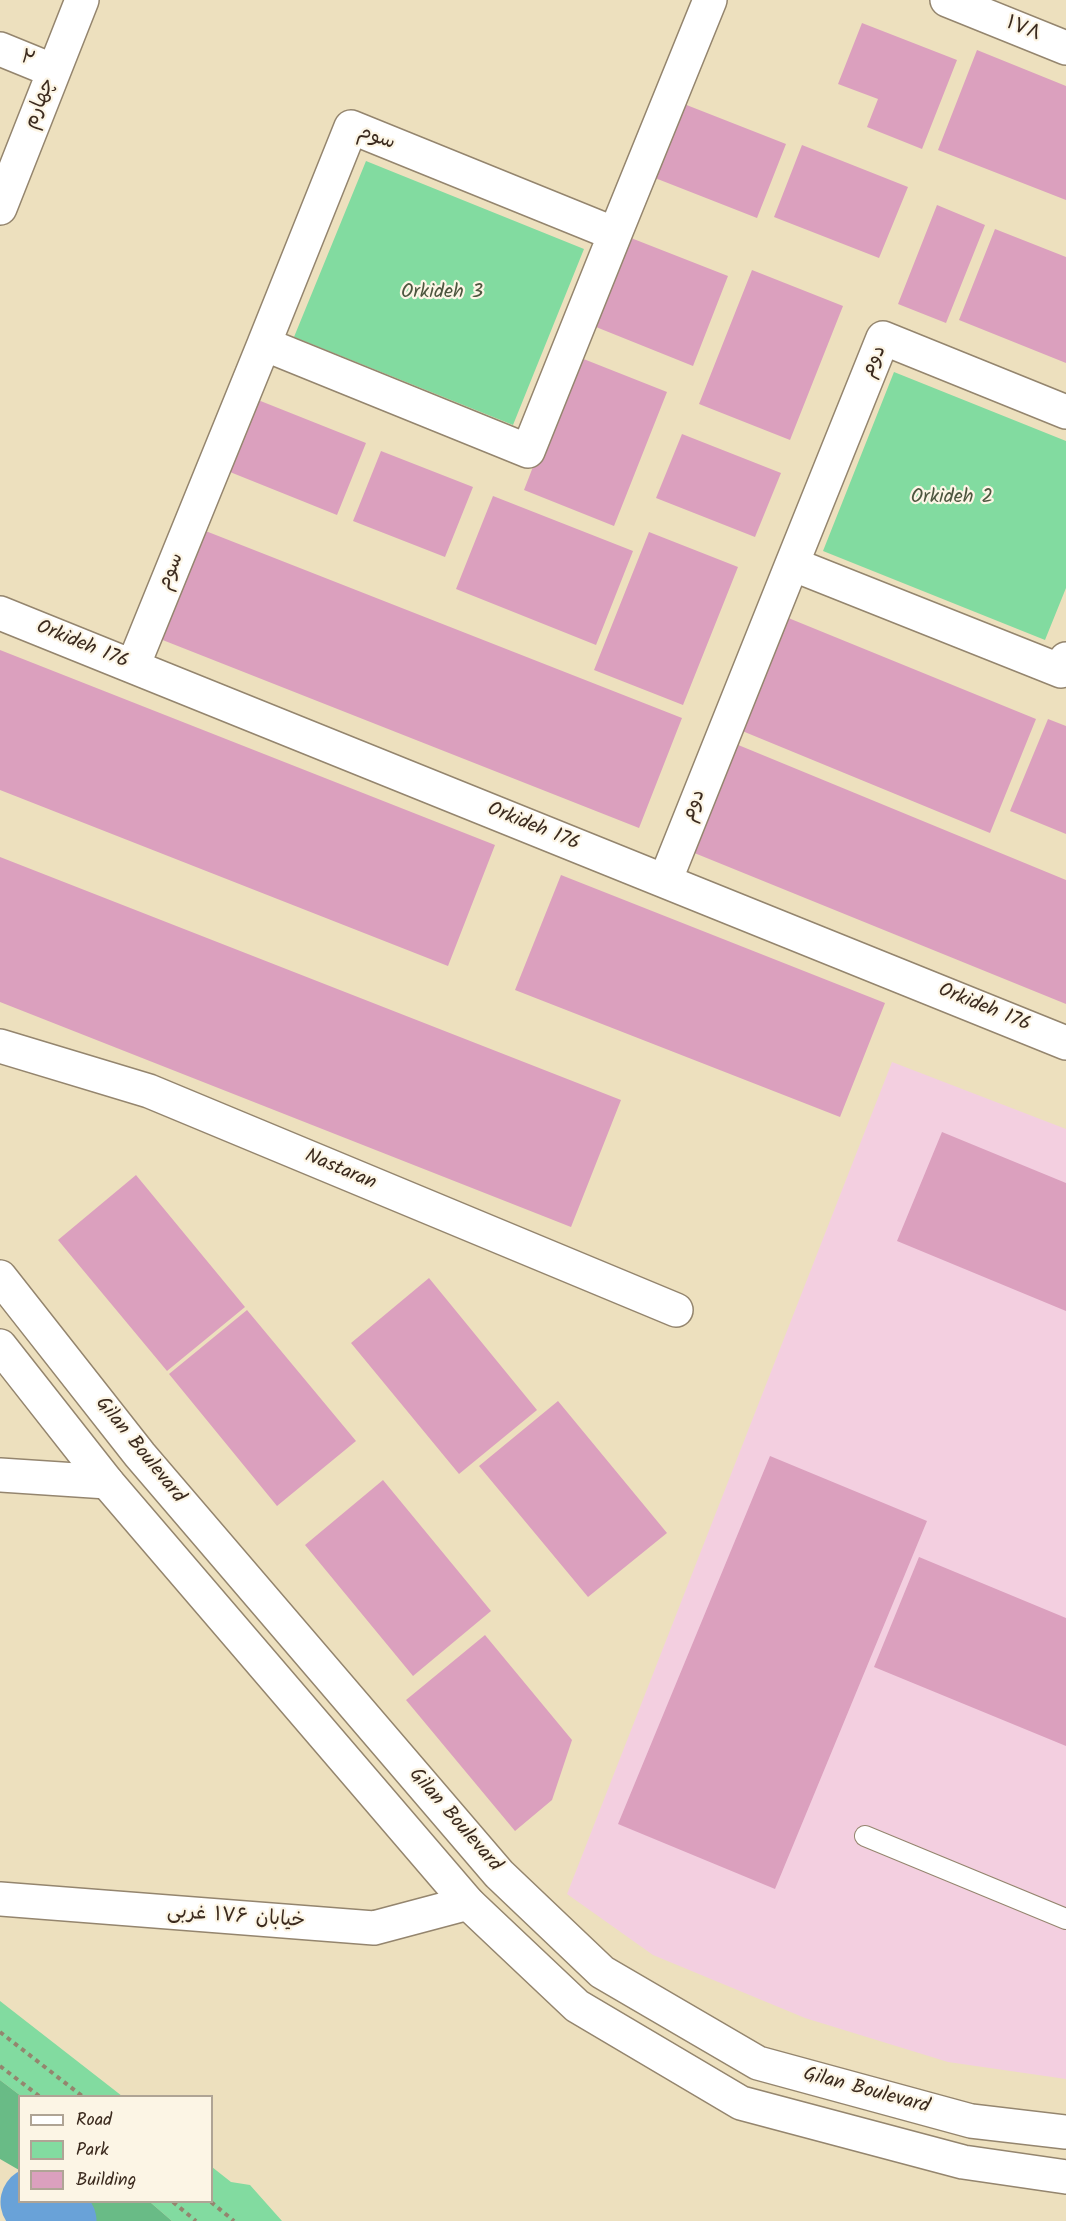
<!DOCTYPE html>
<meta charset="utf-8">
<style>
body{margin:0}
#map{position:relative;width:1066px;height:2221px;overflow:hidden;background:#ede0be;font-family:Kalam,sans-serif}
canvas{display:block}
.legend{position:absolute;left:18px;top:2095px;width:195px;height:108px;box-sizing:border-box;background:#fcf5e5;border:2px solid #afa495;margin:0;padding:8px 10px;list-style:none;font-size:18px;color:#3b2a1e}
.legend li{display:flex;align-items:center;gap:12px;height:30px}
.legend b{width:30px;border:2px solid #afa495}
</style>
<div id="map">
<canvas width="1066" height="2221"></canvas>
<ul class="legend">
<li><b style="height:8px;background:#fff"></b>Road</li>
<li><b style="height:16px;background:#82dba0"></b>Park</li>
<li><b style="height:16px;background:#dba0be"></b>Building</li>
</ul>
</div>
<script>
const c = document.querySelector('canvas').getContext('2d');
c.lineJoin = 'round';
function fillPath(path, color) { c.fillStyle = color; c.fill(path, 'evenodd'); }
function stroke(path, color, width, dash) { c.strokeStyle = color; c.lineWidth = width; c.lineCap = dash ? 'butt' : 'round'; c.setLineDash(dash || []); c.stroke(path); }
function drawText(font, color, halo, rows, align = 'center') {
  c.font = font + ' Kalam,"Playpen Sans Arabic",sans-serif'; c.lineWidth = 4.5; c.setLineDash([]); c.textBaseline = 'middle'; c.strokeStyle = halo; c.fillStyle = color; for (const [text, x, y, turn = 0] of rows) {
    c.save(); c.translate(x, y); c.rotate((+turn || 0) * Math.PI / 180); c.textAlign = isNaN(turn) ? turn : align; if (halo) c.strokeText(text, 0, 0); c.fillText(text, 0, 0); c.restore();
  }
}
fillPath(new Path2D(`
 M 892,1062 L 1066,1129 L 1066,2079 L 948,2062 L 805,2018 L 653,1955 L 567,1894 Z`), '#f3cfe0');
fillPath(new Path2D(`
 M 366,161 L 584,249 L 513,425 L 294,337 Z
 M 894,372 L 1066,441 L 1066,588 L 1045,640 L 823,551 Z
 M 0,2001 L 122,2096 L 21,2096 L 0,2080 Z
 M 212,2167 L 231,2182 L 250,2185 L 282,2221 L 172,2221 L 150,2202 L 212,2202 Z`), '#82dba0');
fillPath(new Path2D(`
 M 0,2080 L 21,2096 L 19,2170 L 0,2159 Z
 M 65,2202 L 150,2202 L 172,2221 L 88,2221 Z`), '#69bb86');
stroke(new Path2D(`
 M 35,2202 L 62,2221`), '#69a2d8', 69);
fillPath(new Path2D(`
 M 862,23 L 957,60 L 922,149 L 867,127 L 878,99 L 838,84 Z
 M 977,50 L 1066,86 L 1066,200 L 938,150 Z
 M 684,104 L 786,144 L 757,218 L 655,178 Z
 M 802,145 L 908,187 L 879,258 L 774,217 Z
 M 937,205 L 985,225 L 946,323 L 898,304 Z
 M 995,229 L 1066,257 L 1066,363 L 959,320 Z
 M 631,238 L 728,276 L 693,366 L 596,327 Z
 M 752,270 L 843,306 L 790,440 L 699,404 Z
 M 576,356 L 667,392 L 614,526 L 524,490 Z
 M 258,400 L 366,443 L 337,515 L 230,472 Z
 M 682,434 L 781,473 L 755,537 L 656,498 Z
 M 381,451 L 473,487 L 445,557 L 353,521 Z
 M 493,496 L 633,551 L 596,645 L 456,589 Z
 M 198,528 L 682,718 L 639,828 L 155,637 Z
 M 649,532 L 738,567 L 683,705 L 594,670 Z
 M 781,615 L 1036,719 L 990,833 L 735,728 Z
 M 0,650 L 495,845 L 448,966 L 0,790 Z
 M 1048,719 L 1066,726 L 1066,834 L 1010,811 Z
 M 731,742 L 1066,880 L 1066,1004 L 687,850 Z
 M 0,857 L 621,1100 L 571,1227 L 0,1002 Z
 M 561,875 L 885,1003 L 840,1117 L 515,990 Z
 M 942,1132 L 1066,1183 L 1066,1311 L 897,1241 Z
 M 136,1175 L 245,1307 L 167,1371 L 58,1240 Z
 M 429,1278 L 537,1410 L 459,1474 L 351,1343 Z
 M 247,1310 L 356,1441 L 277,1506 L 169,1374 Z
 M 558,1401 L 667,1533 L 588,1597 L 479,1466 Z
 M 770,1456 L 927,1521 L 775,1889 L 618,1824 Z
 M 383,1480 L 491,1611 L 413,1676 L 305,1545 Z
 M 919,1557 L 1066,1618 L 1066,1746 L 874,1667 Z
 M 485,1635 L 572,1740 L 552,1800 L 515,1831 L 406,1700 Z`), '#dba0be');
const service = new Path2D(`
 M 865,1836 L 1066,1919`);
const minor = new Path2D(`
 M 947,0 L 1066,48
 M 0,49 L 54,71
 M 351,127 L 615,234 L 528,451 L 264,344 Z
 M 0,208 L 82,0
 M 615,234 L 710,0
 M 1066,412 L 883,338 L 792,564 L 1061,671 L 1066,659
 M 0,613 L 1066,1043
 M 133,666 L 264,344
 M 665,881 L 792,564
 M 0,1046 L 149,1091 L 676,1310
 M 0,1475 L 107,1482
 M 0,1899 L 374,1928 L 468,1903`);
const secondary = new Path2D(`
 M 0,1277 L 140,1455 L 499,1874 L 602,1972 L 758,2063 L 971,2121 L 1066,2132
 M 0,1346 L 107,1482 L 468,1903 L 577,2006 L 741,2103 L 963,2162 L 1066,2177`);
stroke(service, '#94856e', 22);
stroke(minor, '#94856e', 36);
stroke(secondary, '#94856e', 36);
stroke(new Path2D(`
 M 0,2032 L 82,2096
 M 0,2066 L 39,2096
 M 173,2202 L 196,2221
 M 211,2202 L 234,2221`), '#94856e', 4, [4.5, 4.5]);
stroke(service, '#fff', 20);
stroke(minor, '#fff', 33);
stroke(secondary, '#fff', 33);
drawText('20px', '#3b2a1e', '#fcf5e5', [
 ["۱۷۸",1023,30,22],
 ["۲",27,60,22],
 ["چهارم",41,104,-68],
 ["سوم",376,139,19],
 ["دوم",875,362,-64],
 ["سوم",172,572,-68],
 ["Orkideh 176",82,646,22],
 ["دوم",695,806,-68],
 ["Orkideh 176",533,828,22],
 ["Orkideh 176",984,1009,22],
 ["Nastaran",340,1171,23],
 ["Gilan Boulevard",139,1451,51],
 ["Gilan Boulevard",454,1821,49],
 ["خیابان ۱۷۶ غربی",236,1918,4],
 ["Gilan Boulevard",866,2092,15]
]);
drawText('20px', '#4d563e', '#fcf5e5', [
 ["Orkideh 3",442,294],
 ["Orkideh 2",952,499]
]);
</script>
